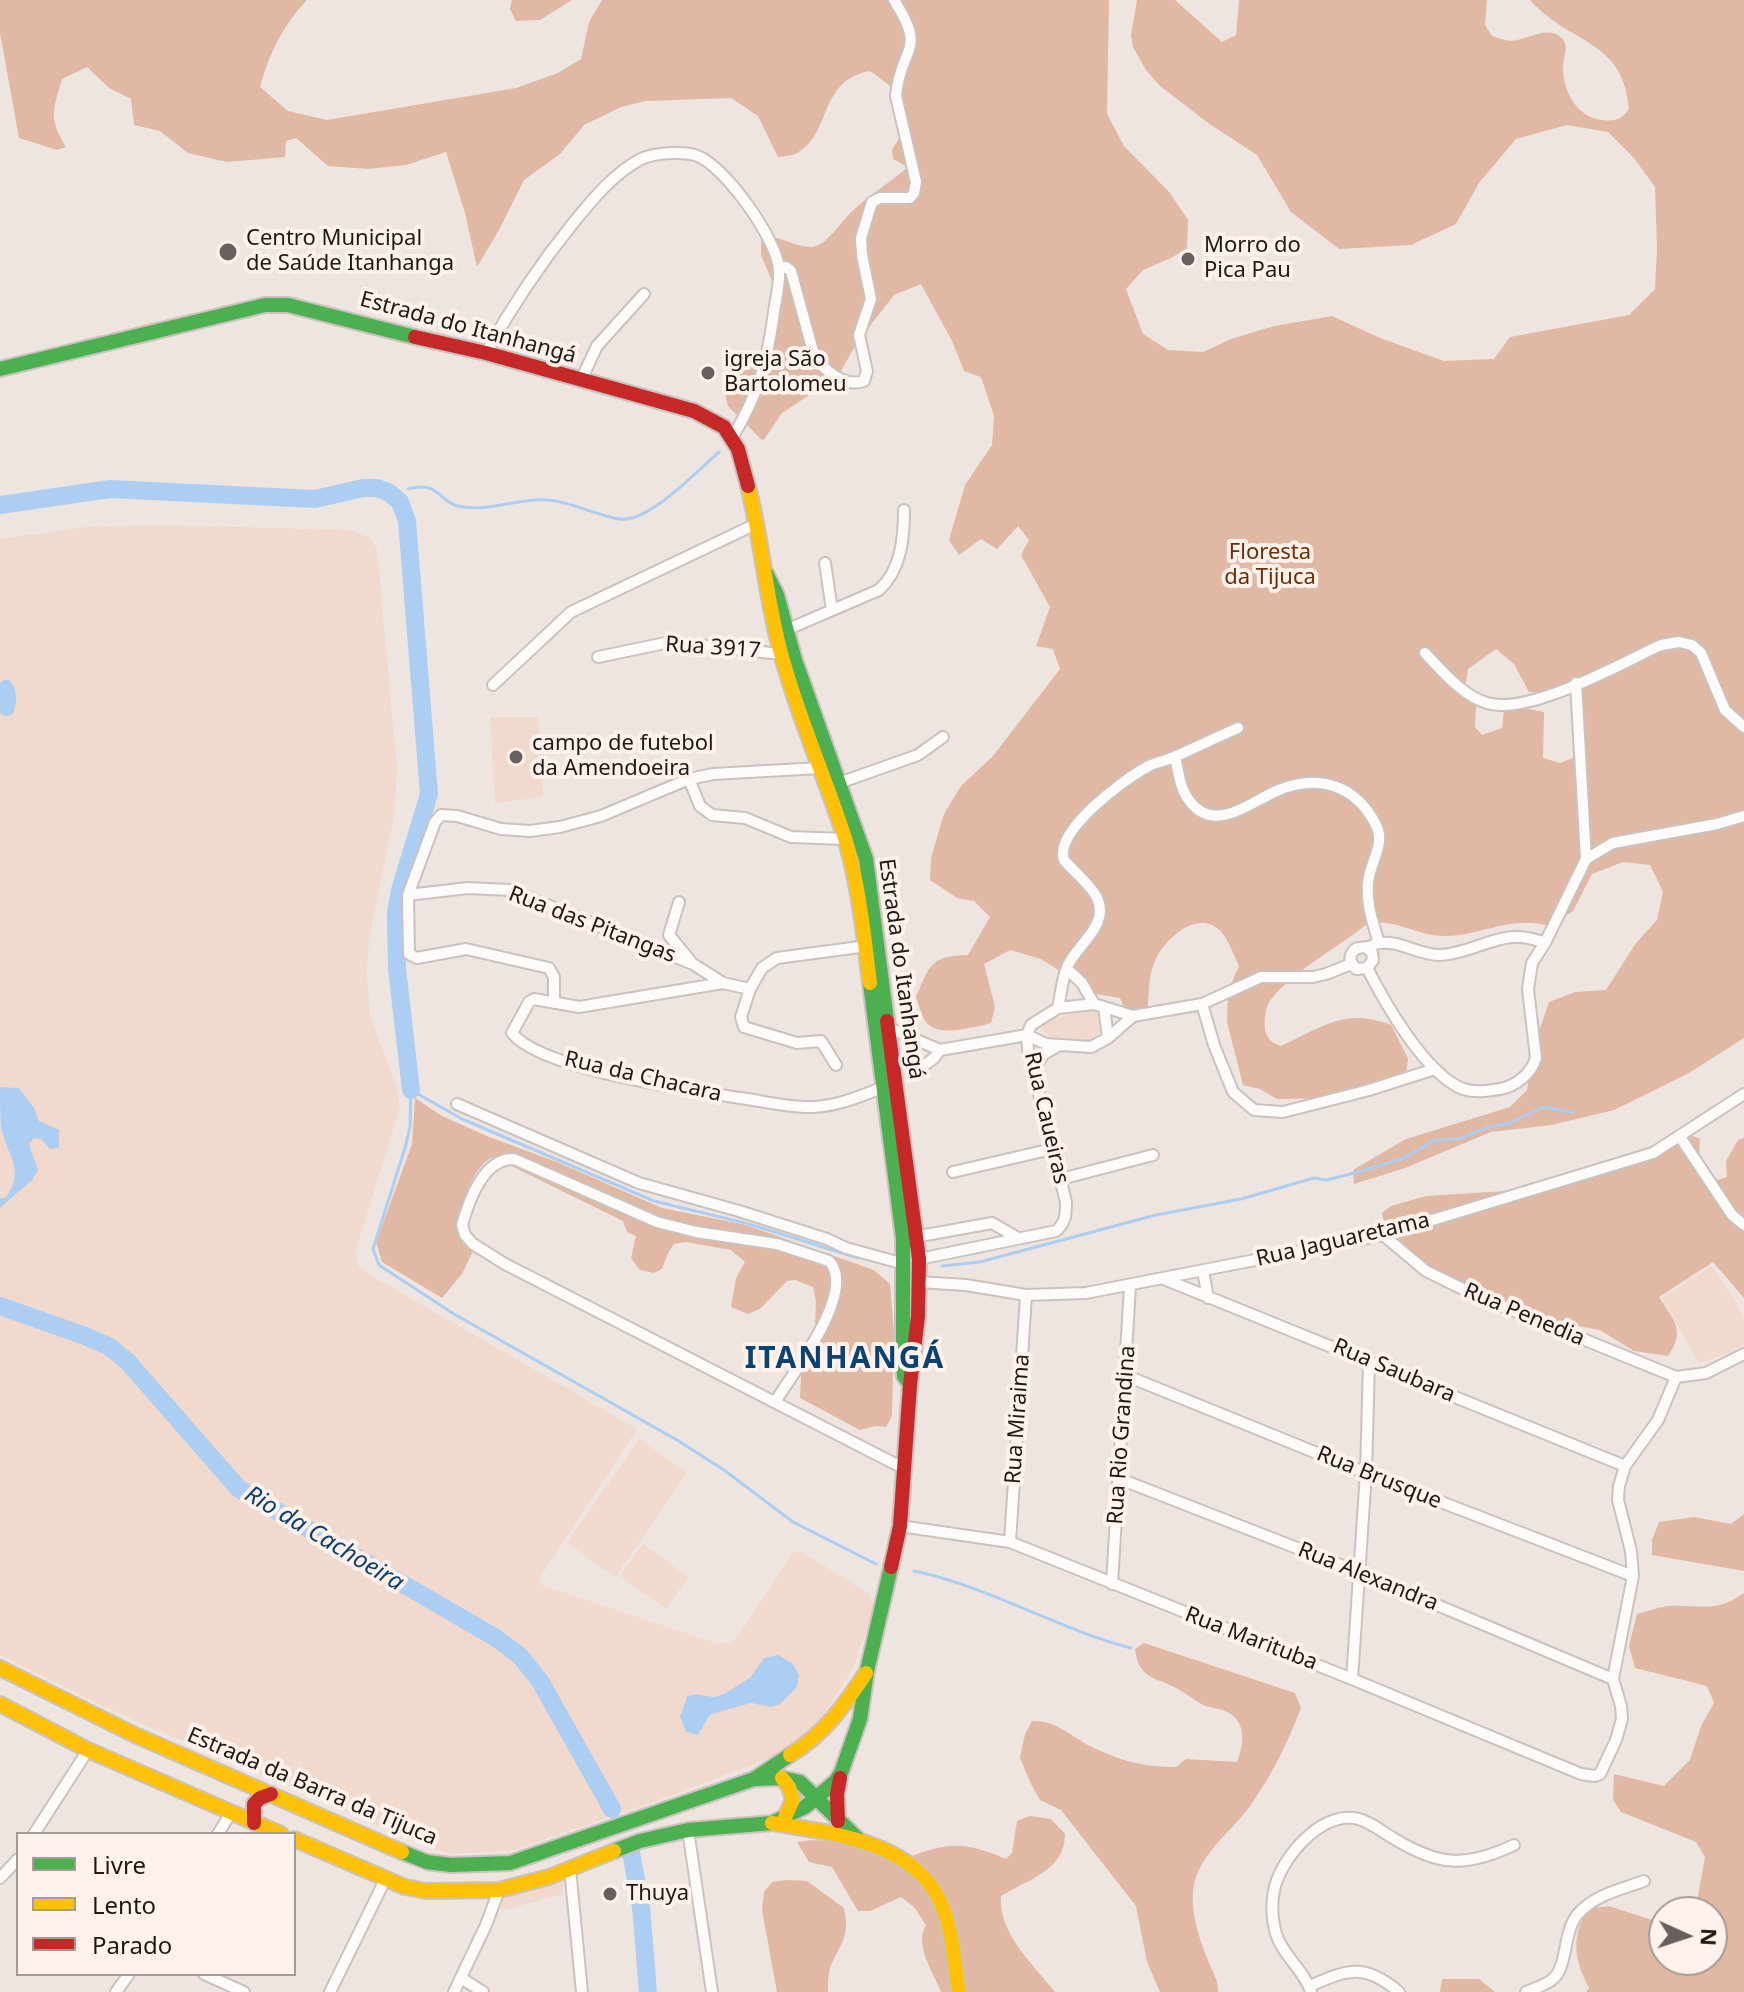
<!DOCTYPE html>
<meta charset="utf-8">
<style>
body{margin:0}
#map{position:relative;width:1744px;height:1992px;overflow:hidden;background:#eee5e1;font-family:"Noto Sans",sans-serif}
canvas{display:block}
.legend{position:absolute;left:16px;top:1832px;width:280px;height:144px;box-sizing:border-box;background:#fff1eb;border:2px solid #a59b96;margin:0;padding:10px 14px;list-style:none;font-size:24px;color:#1f1917}
.legend li{display:flex;align-items:center;gap:16px;height:40px}
.legend b{width:40px;border:2px solid #a59b96}
.north{position:absolute;left:1648px;top:1896px;width:80px;height:80px;box-sizing:border-box;background:#fff1eb;border:2px solid #a59b96;border-radius:50%;rotate:93deg;font-size:22px;font-weight:700;line-height:32px;text-align:center;color:#1f1917}
.north::after{content:'';display:block;margin:auto;width:28px;height:36px;background:#67605e;clip-path:polygon(50% 0,100% 100%,50% 72%,0 100%)}
</style>
<div id="map">
<canvas width="1744" height="1992"></canvas>
<ul class="legend">
<li><b style="height:10px;background:#4caf50"></b>Livre</li>
<li><b style="height:10px;background:#ffc107"></b>Lento</li>
<li><b style="height:10px;background:#c62828"></b>Parado</li>
</ul>
<div class="north">N</div>
</div>
<script>
const c = document.querySelector('canvas').getContext('2d');
c.lineJoin = 'round';
function fillPath(path, color) { c.fillStyle = color; c.fill(path, 'evenodd'); }
function stroke(path, color, width, dash) { c.strokeStyle = color; c.lineWidth = width; c.lineCap = dash ? 'butt' : 'round'; c.setLineDash(dash || []); c.stroke(path); }
function drawText(font, color, halo, rows, align = 'center') {
  c.font = font + ' "Noto Sans",sans-serif'; c.lineWidth = 8; c.setLineDash([]); c.textBaseline = 'middle'; c.strokeStyle = halo; c.fillStyle = color; for (const [text, x, y, turn = 0] of rows) {
    c.save(); c.translate(x, y); c.rotate((+turn || 0) * Math.PI / 180); c.textAlign = isNaN(turn) ? turn : align; if (halo) c.strokeText(text, 0, 0); c.fillText(text, 0, 0); c.restore();
  }
}
fillPath(new Path2D(`
 M 159,525 L 348,530 L 369,537 L 377,549 L 397,770 L 394,817 L 369,938 L 367,972 L 370,1016 L 397,1088 L 400,1108 L 355,1253 L 358,1265 L 362,1270 L 637,1429 L 539,1579 L 542,1585 L 719,1644 L 731,1642 L 739,1635 L 793,1553 L 801,1551 L 870,1595 L 873,1606 L 870,1619 L 853,1669 L 813,1731 L 784,1752 L 676,1794 L 514,1850 L 452,1854 L 423,1845 L 107,1708 L 0,1655 L 0,539 L 87,527 Z
 M 490,717 L 538,717 L 543,796 L 495,804 Z
 M 1091,1009 L 1098,1012 L 1102,1028 L 1093,1040 L 1055,1040 L 1043,1032 L 1042,1026 L 1054,1018 Z
 M 1712,1266 L 1744,1316 L 1744,1344 L 1729,1353 L 1699,1363 L 1662,1298 Z
 M 639,1439 L 687,1473 L 615,1577 L 567,1543 Z
 M 643,1544 L 688,1577 L 666,1609 L 620,1576 Z
 M 563,1877 L 563,1894 L 505,1910 L 499,1907 L 499,1895 Z`), '#f2d9cd');
fillPath(new Path2D(`
 M 0,0 L 307,0 C 283,25 269,54 260,87 L 288,111 L 327,120 L 516,88 L 558,73 L 581,59 L 589,22 L 602,0 L 1109,0 L 1107,114 L 1124,146 L 1170,193 L 1188,220 L 1187,248 L 1171,258 L 1143,270 L 1126,289 L 1143,334 L 1168,350 L 1203,352 L 1231,339 L 1274,326 L 1332,316 L 1380,338 L 1444,361 L 1494,359 L 1510,337 L 1629,315 L 1655,289 L 1657,248 L 1655,187 L 1634,158 L 1608,132 L 1567,125 L 1516,139 L 1479,183 L 1456,224 L 1411,245 L 1339,249 L 1291,212 L 1257,155 L 1208,123 L 1159,85 L 1146,70 L 1133,47 L 1131,35 L 1137,0 L 1175,0 L 1222,42 L 1236,35 L 1239,0 L 1487,0 L 1485,25 L 1492,36 C 1498,38 1505,40 1510,41 C 1526,41 1545,26 1559,36 C 1572,44 1562,58 1563,70 C 1564,94 1579,118 1602,120 C 1615,122 1622,119 1629,109 C 1623,38 1571,46 1530,0 L 1744,0 L 1744,1038 L 1689,1073 L 1614,1110 L 1551,1125 L 1491,1132 L 1405,1168 L 1354,1184 L 1353,1170 L 1406,1139 L 1510,1107 L 1527,1090 L 1532,1052 L 1549,1002 L 1575,992 L 1606,990 L 1636,943 L 1657,920 L 1663,892 L 1650,865 L 1623,862 L 1592,874 L 1573,911 L 1550,926 C 1509,915 1484,935 1446,936 C 1418,937 1394,917 1367,924 C 1340,946 1285,976 1268,1004 C 1265,1011 1264,1022 1265,1029 C 1267,1039 1272,1043 1281,1046 C 1323,1027 1344,1007 1391,1025 L 1408,1058 L 1406,1076 L 1341,1098 L 1277,1099 L 1260,1089 L 1243,1085 L 1227,1022 L 1228,991 L 1239,966 C 1233,953 1226,931 1212,925 C 1189,915 1161,944 1154,963 C 1147,981 1150,1000 1146,1019 L 1132,1025 L 1120,998 L 1096,994 L 1041,959 L 1010,950 L 984,964 L 995,1007 L 991,1023 C 975,1027 938,1038 926,1022 C 921,1016 919,1004 916,997 C 930,965 930,956 968,955 L 990,917 L 974,901 L 957,898 L 930,880 L 931,858 L 944,814 L 961,786 L 993,756 L 1060,669 L 1053,649 L 1036,646 L 1050,607 L 1021,555 L 1029,540 L 1018,526 L 997,549 L 981,539 L 959,555 L 949,540 L 965,485 L 992,445 L 994,416 L 981,377 L 964,371 L 952,341 L 921,284 L 894,295 L 858,341 L 838,376 L 782,413 L 763,441 L 728,406 L 723,387 L 729,375 L 748,366 L 764,348 L 780,316 L 782,305 L 761,255 L 761,235 C 778,235 803,251 816,246 C 826,243 833,232 840,225 C 858,201 885,187 908,167 L 893,159 L 892,150 C 918,109 906,96 870,71 C 818,80 832,134 797,153 C 792,156 784,156 778,157 L 758,116 L 731,98 L 646,101 L 621,107 L 584,125 L 560,154 L 524,180 L 499,230 L 477,267 L 465,213 L 446,152 L 406,165 L 368,169 L 328,166 L 296,138 L 286,141 L 285,157 L 227,162 L 188,153 L 160,131 L 134,125 L 131,99 L 109,88 L 87,67 L 62,79 C 53,111 48,117 66,147 L 57,150 L 19,138 L 0,33 ZM 1496,649 L 1514,664 L 1529,692 L 1549,693 L 1575,690 L 1583,733 L 1573,758 L 1560,763 L 1543,758 L 1544,712 L 1519,707 L 1504,710 L 1502,728 L 1482,735 L 1475,727 L 1476,704 L 1465,688 L 1468,669 Z
 M 512,0 L 572,0 L 540,20 L 516,21 L 510,9 Z
 M 415,1098 L 442,1116 L 489,1137 L 557,1162 L 662,1208 L 746,1225 L 874,1270 L 890,1284 L 894,1331 L 892,1416 L 886,1427 L 876,1426 L 860,1430 L 800,1398 L 802,1356 L 815,1326 L 816,1301 L 813,1287 L 795,1280 L 787,1281 L 760,1309 L 748,1314 L 731,1307 L 736,1278 L 745,1262 L 731,1250 L 686,1242 L 674,1244 L 668,1253 L 662,1269 L 654,1273 L 640,1270 L 631,1258 L 636,1236 L 627,1232 L 623,1221 L 493,1157 C 469,1169 463,1206 457,1230 L 463,1244 L 473,1251 L 462,1274 L 442,1298 L 382,1262 L 376,1242 L 412,1144 Z
 M 1687,1134 L 1700,1139 L 1699,1159 L 1713,1181 L 1727,1177 L 1726,1161 L 1738,1140 L 1744,1138 L 1744,1298 L 1713,1262 L 1659,1297 C 1674,1321 1686,1330 1668,1356 L 1634,1351 L 1600,1330 L 1550,1321 L 1510,1304 L 1462,1289 L 1389,1244 L 1382,1213 L 1391,1206 L 1426,1196 L 1506,1191 L 1628,1167 L 1656,1157 Z
 M 1744,1514 L 1744,1571 L 1652,1555 L 1652,1540 L 1659,1522 L 1694,1517 L 1731,1524 Z
 M 1744,1593 L 1744,1992 L 1586,1992 L 1589,1988 C 1574,1959 1571,1939 1587,1909 L 1609,1906 L 1664,1924 L 1664,1960 L 1712,1960 L 1712,1912 L 1695,1912 L 1705,1857 L 1696,1842 L 1621,1812 L 1613,1800 L 1614,1774 L 1664,1786 L 1690,1760 L 1701,1726 L 1714,1703 L 1707,1686 L 1635,1668 L 1629,1646 L 1637,1614 C 1648,1611 1659,1607 1669,1606 C 1700,1604 1715,1614 1744,1593 Z
 M 1144,1643 L 1295,1693 L 1301,1708 C 1287,1744 1272,1775 1250,1806 C 1231,1833 1196,1855 1193,1892 C 1191,1913 1199,1938 1207,1958 C 1211,1969 1219,1980 1218,1992 L 1160,1992 L 1147,1962 L 1136,1906 L 1061,1810 L 1040,1800 L 1031,1784 L 1020,1758 L 1025,1734 L 1032,1721 C 1058,1721 1068,1735 1090,1746 C 1121,1761 1142,1767 1176,1767 L 1186,1759 L 1237,1762 C 1244,1744 1247,1722 1227,1712 C 1220,1708 1211,1708 1203,1705 C 1194,1700 1186,1693 1176,1688 C 1154,1676 1139,1680 1135,1649 Z
 M 1030,1816 L 1051,1819 L 1065,1834 C 1065,1871 1028,1879 1001,1896 C 998,1933 1033,1964 1055,1992 L 941,1992 C 933,1971 914,1946 926,1925 L 914,1907 L 901,1897 L 870,1911 L 858,1911 L 832,1867 L 809,1862 L 797,1842 C 832,1836 862,1847 892,1863 C 942,1845 956,1837 1006,1859 L 1012,1853 L 1017,1821 Z
 M 787,1880 L 807,1881 L 844,1908 C 850,1936 842,1941 831,1965 C 828,1973 828,1983 828,1992 L 777,1992 L 762,1910 L 764,1892 L 772,1882 Z
 M 1442,1979 L 1479,1979 L 1495,1992 L 1440,1992 Z`), '#e1b8a3');
fillPath(new Path2D(`
 M 4,680 L 9,680 C 18,689 18,704 12,715 L 5,716 L 0,713 L 0,683 Z
 M 0,1087 L 19,1088 L 34,1108 L 39,1121 L 59,1130 L 59,1148 L 50,1149 L 41,1139 L 34,1138 L 29,1144 L 38,1170 L 32,1180 L 0,1208 L 0,1198 L 5,1198 C 27,1171 6,1155 1,1126 C 0,1114 0,1100 0,1087 Z
 M 778,1655 L 793,1664 L 799,1675 L 797,1687 L 780,1704 L 771,1707 L 751,1703 L 715,1713 L 709,1716 L 698,1735 L 686,1732 L 680,1717 L 687,1697 L 694,1694 L 714,1697 L 724,1694 L 750,1678 L 764,1658 Z`), '#adcef3');
stroke(new Path2D(`
 M 408,489 C 442,480 437,504 463,507 C 492,511 519,498 548,500 C 572,502 595,515 619,519 C 648,524 697,471 719,452
 M 858,1258 L 749,1224 L 654,1201 L 462,1119 L 411,1090 L 410,1127 L 405,1148 L 373,1249 L 379,1265 L 454,1314 L 677,1440 L 724,1470 L 793,1522 L 876,1564
 M 942,1266 L 980,1262 L 1156,1215 L 1241,1199 L 1314,1178 L 1326,1180 L 1347,1175 L 1402,1159 L 1435,1140 L 1460,1139 L 1485,1128 L 1510,1123 L 1544,1107 L 1573,1113
 M 914,1571 C 988,1586 1057,1629 1131,1648`), '#adcef3', 3);
stroke(new Path2D(`
 M 0,505 L 110,489 L 315,499 L 363,488 L 377,488 L 390,493 L 400,502 L 407,521 L 429,794 L 400,890 L 396,912 L 397,969 L 411,1090
 M 0,1306 L 85,1336 L 110,1347 L 128,1362 L 239,1489 L 496,1638 L 520,1656 L 540,1681 L 612,1809
 M 631,1852 L 641,1907 L 648,1992`), '#adcef3', 18);
const street = new Path2D(`
 M 779,268 L 786,267 L 791,271 L 814,355 C 824,370 844,388 864,381 L 867,371 L 859,335 L 871,299 L 862,255 L 861,238 L 872,202 L 880,198 L 910,198 L 914,193 L 916,182 L 896,96 C 900,46 928,53 894,0
 M 486,353 C 512,306 540,264 574,222 C 593,199 614,173 641,159 C 654,153 680,151 695,155 C 723,163 778,240 779,270 C 780,283 776,298 774,312 C 767,363 759,393 732,438
 M 581,380 L 597,346 L 644,294
 M 825,563 L 832,610
 M 786,630 L 879,590 C 901,570 904,539 904,510
 M 1425,653 C 1442,671 1463,696 1487,703 C 1529,716 1621,663 1661,645 L 1679,642 L 1692,645 L 1701,653 L 1725,710 L 1744,727
 M 598,657 L 670,642 L 781,654
 M 1576,683 L 1586,859
 M 493,685 L 571,612 L 756,524
 M 1175,757 C 1178,768 1179,782 1184,792 C 1209,840 1249,802 1279,790 C 1319,774 1356,785 1376,825 C 1386,844 1369,864 1368,883 C 1366,904 1373,923 1379,943
 M 689,779 L 700,806 L 712,815 L 745,818 L 791,837 L 845,839
 M 839,783 L 918,755 L 943,737
 M 408,895 L 468,888 L 510,890 L 693,964 L 723,983
 M 679,902 L 669,935 L 692,963
 M 867,946 L 777,958 L 762,968 L 750,989 L 723,983 L 579,1007 L 534,999 L 529,1002 L 512,1033 C 541,1070 692,1090 740,1098 C 764,1101 789,1108 813,1107 C 838,1106 861,1096 884,1087
 M 1367,948 L 1372,953 L 1373,960 L 1367,968
 M 1367,968 C 1385,1003 1425,1074 1463,1089 C 1475,1093 1487,1091 1500,1089 C 1516,1086 1531,1074 1536,1058 L 1528,989 L 1532,963 L 1545,943 L 1586,859 L 1613,843 L 1717,824 L 1744,816
 M 1367,968 L 1356,969 C 1352,964 1348,959 1352,953 C 1356,946 1362,948 1368,947 C 1378,945 1370,944 1380,943 C 1400,940 1420,956 1441,955 C 1481,952 1503,925 1545,943
 M 1067,969 L 1082,983 L 1094,1004
 M 750,989 L 741,1017 L 744,1027 L 797,1043 L 821,1041 L 836,1065
 M 554,1003 L 554,977 L 549,968 L 466,949 L 417,958 L 409,954 L 408,895 L 435,822 L 441,815 L 457,816 L 501,829 L 530,831 L 560,827 L 601,816 L 689,779 L 713,774 L 820,768
 M 1202,1004 L 1214,1045 L 1233,1092 L 1254,1110 L 1283,1112 L 1369,1090 L 1435,1069
 M 1104,1007 L 1108,1038
 M 1058,1008 C 1061,994 1062,978 1068,965 C 1078,944 1110,924 1097,898 C 1091,885 1073,871 1064,860 C 1054,831 1123,780 1147,767 C 1156,762 1166,761 1176,756 C 1197,747 1217,737 1238,728
 M 889,1028 L 940,1050
 M 1034,1068 L 1044,1054 L 1058,1046
 M 914,1073 L 934,1058 L 940,1050 L 1027,1035 L 1046,1044 L 1091,1047 L 1108,1038 L 1133,1016 L 1202,1004 L 1261,977 L 1313,977 L 1326,974 L 1351,964
 M 457,1104 L 639,1183 L 739,1211 L 827,1239 L 846,1248 L 904,1264
 M 1680,1137 L 1732,1215 L 1744,1225
 M 953,1172 L 1052,1149
 M 1061,1179 L 1153,1155
 M 1383,1235 L 1426,1271 L 1475,1295 L 1676,1377 L 1706,1373 L 1744,1354
 M 909,1238 L 992,1223 L 1018,1238
 M 919,1259 L 1056,1231 C 1066,1222 1066,1215 1066,1202 L 1028,1050 L 1027,1035 L 1031,1025 L 1058,1008 L 1094,1004 L 1133,1016
 M 1203,1271 L 1208,1298
 M 1164,1279 L 1625,1466
 M 919,1282 L 966,1285 L 1026,1295 L 1086,1293 L 1383,1235 L 1653,1153 L 1744,1094
 M 1127,1376 L 1366,1473 L 1633,1576
 M 775,1402 C 792,1374 858,1291 829,1261 L 777,1244 L 696,1232 L 657,1222 L 514,1159 C 484,1158 469,1200 462,1225 L 465,1235 L 473,1244 L 505,1264 L 905,1469
 M 1120,1479 L 1361,1573 L 1613,1679
 M 900,1526 L 1010,1542 L 1352,1679 L 1581,1774 L 1595,1776 L 1600,1774 L 1616,1740 L 1622,1719 L 1621,1706 L 1613,1679 L 1633,1576 L 1631,1551 L 1618,1500 L 1619,1486 L 1625,1466 L 1658,1420 L 1676,1377
 M 1010,1542 L 1026,1295
 M 1112,1584 L 1130,1286
 M 1352,1679 L 1366,1473 L 1369,1362
 M 688,1830 L 712,1992
 M 34,1834 L 88,1750
 M 218,1834 L 230,1814
 M 570,1869 L 582,1992
 M 0,1878 L 18,1859
 M 204,1974 L 244,1992
 M 461,1978 L 483,1992
 M 1310,1986 C 1348,1969 1365,1963 1399,1992
 M 116,1992 L 129,1974
 M 330,1992 L 385,1880
 M 454,1992 L 486,1925 L 499,1890
 M 1311,1992 C 1305,1971 1283,1956 1276,1934 C 1272,1919 1271,1901 1275,1886 C 1284,1855 1320,1814 1354,1818 C 1368,1820 1381,1831 1393,1838 C 1438,1866 1465,1868 1514,1845
 M 1526,1992 C 1535,1988 1547,1985 1554,1978 C 1568,1964 1563,1931 1578,1914 C 1594,1895 1622,1889 1644,1881`);
const fast = new Path2D(`
 M 0,369 L 265,305 L 288,305 L 415,337
 M 766,573 L 777,595 L 795,660 L 866,859 L 887,1021
 M 870,983 L 903,1238 L 903,1358 L 904,1376 L 909,1383
 M 754,1779 L 782,1778 L 800,1782 L 858,1839
 M 614,1851 L 640,1841 L 688,1830 L 772,1823 L 805,1807 L 835,1782 L 841,1773 L 860,1719 L 867,1671 L 891,1567
 M 402,1852 L 427,1862 L 451,1865 L 510,1863 L 754,1779 L 790,1755`);
const slow = new Path2D(`
 M 748,486 C 762,541 766,598 781,653 C 798,717 825,776 845,838 C 859,885 864,934 870,983
 M 0,1668 L 135,1735 L 402,1852
 M 0,1704 L 88,1750 L 281,1834
 M 790,1755 C 824,1734 844,1706 866,1673
 M 782,1778 L 789,1787 L 793,1800 L 785,1817
 M 772,1823 C 830,1833 912,1841 940,1901 C 953,1928 954,1962 959,1992
 M 294,1839 L 405,1887 L 427,1891 L 499,1890 L 549,1877 L 614,1851`);
const jam = new Path2D(`
 M 415,337 L 486,353 L 694,411 L 724,427 L 738,449 L 748,486
 M 887,1021 L 919,1259 L 918,1316 L 910,1385 L 900,1526 L 891,1567
 M 838,1821 L 837,1794 L 840,1778
 M 254,1823 L 254,1804 L 260,1798 L 271,1794`);
stroke(street, '#c9c2be', 14);
stroke(fast, '#c9c2be', 18);
stroke(slow, '#c9c2be', 18);
stroke(jam, '#c9c2be', 18);
stroke(street, '#fcfbfa', 10);
stroke(fast, '#4caf50', 14);
stroke(slow, '#ffc107', 14);
stroke(jam, '#c62828', 14);
for (const [x, y, r, color] of [
 [228,252,10,"#67605e"],
 [1188,259,8,"#67605e"],
 [708,373,8,"#67605e"],
 [516,757,8,"#67605e"],
 [610,1894,8,"#67605e"]
]) { const dot = new Path2D(); dot.arc(x, y, r, 0, 2 * Math.PI); c.fillStyle = color; c.fill(dot); stroke(dot, '#fff1eb', 3); }
drawText('22px', '#1f1917', '#fff1eb', [
 ["Centro Municipal",246,239],
 ["de Saúde Itanhanga",246,264],
 ["Morro do",1204,246],
 ["Pica Pau",1204,271],
 ["igreja São",724,360],
 ["Bartolomeu",724,385],
 ["campo de futebol",532,744],
 ["da Amendoeira",532,769],
 ["Thuya",626,1894]
], 'left');
drawText('22px', '#1f1917', '#fff1eb', [
 ["Estrada do Itanhangá",468,328,15],
 ["Rua 3917",713,648,4],
 ["Rua das Pitangas",592,925,21],
 ["Estrada do Itanhangá",901,969,82],
 ["Rua da Chacara",643,1077,13],
 ["Rua Caueiras",1046,1118,77],
 ["Rua Jaguaretama",1343,1240,-13],
 ["Rua Penedia",1524,1315,23],
 ["Rua Saubara",1394,1371,23],
 ["Rua Miraima",1018,1419,-86],
 ["Rua Rio Grandina",1122,1435,-86],
 ["Rua Brusque",1379,1478,22],
 ["Rua Alexandra",1368,1577,22],
 ["Rua Marituba",1251,1639,21],
 ["Estrada da Barra da Tijuca",312,1787,23]
]);
drawText('22px', '#6c2e06', '#fff1eb', [
 ["Floresta",1270,553],
 ["da Tijuca",1270,578]
]);
drawText('italic 24px', '#084172', '#fff1eb', [
 ["Rio da Cachoeira",324,1539,31]
]);
c.letterSpacing = '2px';
drawText('bold 30px', '#094273', '#fff1eb', [
 ["ITANHANGÁ",845,1359]
]);
c.letterSpacing = '0px';
</script>
